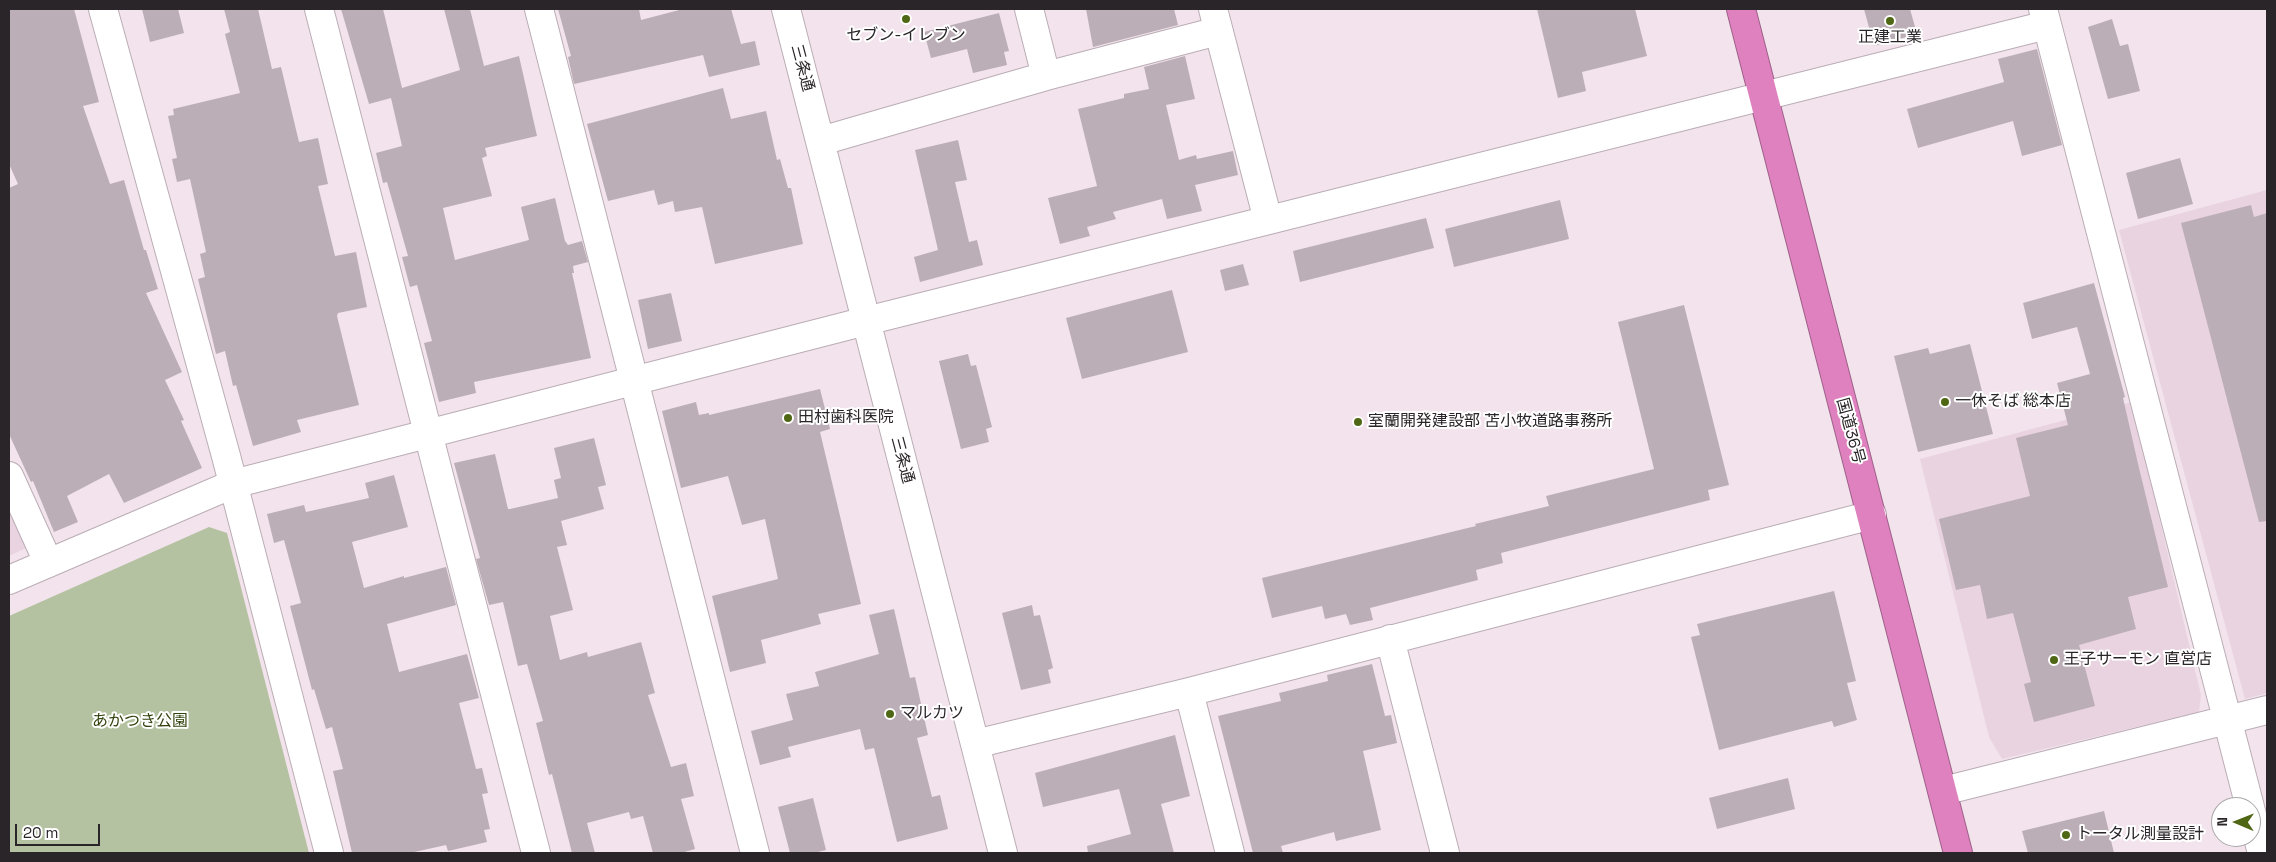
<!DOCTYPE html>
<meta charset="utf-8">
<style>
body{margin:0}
#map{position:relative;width:2276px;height:862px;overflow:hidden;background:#f2e3ec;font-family:"Space Grotesk",sans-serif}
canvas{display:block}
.frame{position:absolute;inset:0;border:10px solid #2a2528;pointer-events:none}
.north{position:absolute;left:2211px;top:797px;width:50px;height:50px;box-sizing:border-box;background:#fff;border:1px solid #aaa8a9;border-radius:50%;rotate:271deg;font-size:14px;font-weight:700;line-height:20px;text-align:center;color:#2a2528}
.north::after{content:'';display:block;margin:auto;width:18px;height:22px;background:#4f6614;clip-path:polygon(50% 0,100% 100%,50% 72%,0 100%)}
.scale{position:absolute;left:15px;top:824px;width:85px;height:22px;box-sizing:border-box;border:2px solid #2a2528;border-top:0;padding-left:6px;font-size:15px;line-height:18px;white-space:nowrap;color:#2a2528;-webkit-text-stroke:4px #fff;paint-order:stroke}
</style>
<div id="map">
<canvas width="2276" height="862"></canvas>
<div class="frame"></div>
<div class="north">N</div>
<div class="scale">20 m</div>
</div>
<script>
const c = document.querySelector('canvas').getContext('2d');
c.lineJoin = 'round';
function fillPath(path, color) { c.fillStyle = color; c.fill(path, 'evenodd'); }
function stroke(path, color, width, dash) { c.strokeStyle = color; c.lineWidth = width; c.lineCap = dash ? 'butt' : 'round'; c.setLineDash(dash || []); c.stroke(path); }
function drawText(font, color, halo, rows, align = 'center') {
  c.font = font + ' "Space Grotesk","Noto Sans JP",sans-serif'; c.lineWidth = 4; c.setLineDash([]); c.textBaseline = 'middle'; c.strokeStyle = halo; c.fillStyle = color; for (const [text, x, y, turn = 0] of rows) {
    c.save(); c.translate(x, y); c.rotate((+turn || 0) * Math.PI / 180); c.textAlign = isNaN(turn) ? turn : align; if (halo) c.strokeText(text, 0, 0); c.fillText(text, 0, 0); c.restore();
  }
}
fillPath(new Path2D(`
 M 2267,190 L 2267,693 L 2245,699 L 2119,230 Z
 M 2132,402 L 2201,695 L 2199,712 L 2002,759 L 1989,737 L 1920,459 Z
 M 9,502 L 28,547 L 9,556 Z`), '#e9d3e0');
fillPath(new Path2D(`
 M 209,527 L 227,533 L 309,853 L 9,853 L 9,616 Z`), '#b5c2a1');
fillPath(new Path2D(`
 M 9,9 L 74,9 L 99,102 L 83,106 L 110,184 L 124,180 L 144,250 L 146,250 L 158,289 L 146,293 L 182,372 L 165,380 L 184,420 L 181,421 L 202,468 L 124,503 L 109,474 L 67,496 L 78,522 L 54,532 L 33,481 L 31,482 L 9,434 L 9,188 L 18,184 L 9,164 Z
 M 142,9 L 178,9 L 184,33 L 150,42 Z
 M 224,9 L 258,9 L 272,69 L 281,67 L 299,142 L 318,138 L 328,184 L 318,186 L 335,256 L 356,252 L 367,307 L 338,313 L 337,316 L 359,405 L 297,420 L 301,432 L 253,446 L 236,385 L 233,386 L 225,351 L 216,354 L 198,279 L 205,277 L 200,254 L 206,252 L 190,179 L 177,182 L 172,159 L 177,158 L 168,116 L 174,115 L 173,109 L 240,93 L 225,34 L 230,32 Z
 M 341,9 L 383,9 L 402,88 L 460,70 L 444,9 L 470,9 L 484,66 L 519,56 L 537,136 L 485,148 L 487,156 L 482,158 L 492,196 L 443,208 L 455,260 L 529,240 L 521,207 L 555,198 L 565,241 L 568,245 L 582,241 L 588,262 L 573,266 L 574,273 L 572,273 L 591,358 L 474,382 L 476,393 L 439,402 L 424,343 L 432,341 L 417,285 L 410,287 L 402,257 L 408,256 L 387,182 L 383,183 L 376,153 L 402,146 L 391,98 L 369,104 Z
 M 558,9 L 639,9 L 641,20 L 683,9 L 731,9 L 741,44 L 755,41 L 760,65 L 709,77 L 703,55 L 574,84 L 568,57 L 571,56 Z
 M 1086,9 L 1174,9 L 1178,25 L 1093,47 Z
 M 1537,9 L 1635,9 L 1647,56 L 1582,72 L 1586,91 L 1558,98 Z
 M 1864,9 L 1910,9 L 1917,34 L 1874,46 Z
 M 999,13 L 1009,51 L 1004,52 L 1007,65 L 973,73 L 967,49 L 931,58 L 924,32 Z
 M 2112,19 L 2120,46 L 2128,44 L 2140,91 L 2108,99 L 2088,27 Z
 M 2037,49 L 2062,145 L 2022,156 L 2013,121 L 1918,148 L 1907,109 L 2004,82 L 1998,59 Z
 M 1185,56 L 1195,99 L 1166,105 L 1179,160 L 1196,155 L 1197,159 L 1233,151 L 1238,175 L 1195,185 L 1202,211 L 1167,219 L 1162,199 L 1113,212 L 1116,219 L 1087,227 L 1090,236 L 1060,244 L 1048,198 L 1097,186 L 1078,109 L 1124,98 L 1124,94 L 1149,89 L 1144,67 Z
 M 723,88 L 731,119 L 766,111 L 777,160 L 780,159 L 788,188 L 791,188 L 803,244 L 715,264 L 702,207 L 675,212 L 673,201 L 658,205 L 654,190 L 608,201 L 587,124 Z
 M 958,140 L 967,180 L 955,182 L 969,242 L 977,240 L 983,265 L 920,282 L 914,257 L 938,250 L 915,150 Z
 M 2180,158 L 2193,204 L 2138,219 L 2126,173 Z
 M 1560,200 L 1569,239 L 1454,267 L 1445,229 Z
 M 2251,205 L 2254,217 L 2267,213 L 2267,521 L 2259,522 L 2181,223 Z
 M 1426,218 L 1434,248 L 1300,282 L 1293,251 Z
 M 1243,264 L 1249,285 L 1225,291 L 1220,270 Z
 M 2094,283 L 2125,397 L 2123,398 L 2139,468 L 2168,587 L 2128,597 L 2136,629 L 2079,645 L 2095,706 L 2034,722 L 2024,684 L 2031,682 L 2013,613 L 1987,619 L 1980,585 L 1956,590 L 1939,519 L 2030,496 L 2016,438 L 2068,425 L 2057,383 L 2090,374 L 2077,327 L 2032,339 L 2023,303 Z
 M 1172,290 L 1188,352 L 1082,379 L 1066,318 Z
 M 671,293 L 682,341 L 648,349 L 638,300 Z
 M 1684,305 L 1729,485 L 1708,490 L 1710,500 L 1501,553 L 1503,563 L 1476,570 L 1478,580 L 1370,608 L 1373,620 L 1350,625 L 1346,614 L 1325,619 L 1322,606 L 1272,618 L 1262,578 L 1476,526 L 1475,524 L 1549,506 L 1546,496 L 1654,469 L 1618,322 Z
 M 1970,344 L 1993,434 L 1918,452 L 1894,356 L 1928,348 L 1930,354 Z
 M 968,354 L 971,366 L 976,365 L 992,427 L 986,429 L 989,442 L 961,449 L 939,361 Z
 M 820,389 L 830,429 L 820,432 L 861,604 L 818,614 L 821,624 L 761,640 L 766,663 L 730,672 L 712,596 L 778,579 L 765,519 L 742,525 L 728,476 L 681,488 L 662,411 L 696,402 L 699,415 L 709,413 L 709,415 Z
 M 594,438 L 606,485 L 598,487 L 604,509 L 561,521 L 567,545 L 557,547 L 573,610 L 550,616 L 560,660 L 587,652 L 588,657 L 641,642 L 655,693 L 648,695 L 671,767 L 686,763 L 694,796 L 681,799 L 695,849 L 681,853 L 653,853 L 643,816 L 631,819 L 629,812 L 587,823 L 595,853 L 572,853 L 552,774 L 549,775 L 536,723 L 543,721 L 527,664 L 518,666 L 503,602 L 489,605 L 476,559 L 480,558 L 454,463 L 495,454 L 508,509 L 510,509 L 558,498 L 554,480 L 561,478 L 554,448 Z
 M 394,475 L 408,527 L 352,542 L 364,588 L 404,576 L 404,578 L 446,567 L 456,605 L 387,624 L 399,672 L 467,654 L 479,698 L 459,703 L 476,769 L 482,768 L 488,793 L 482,794 L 490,829 L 484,830 L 487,842 L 448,851 L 446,845 L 410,853 L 352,853 L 333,771 L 343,769 L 332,727 L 326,729 L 314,689 L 312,690 L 290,606 L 301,603 L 284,540 L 274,543 L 267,514 L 304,505 L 306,512 L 369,498 L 365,483 Z
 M 1834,591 L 1856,681 L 1847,683 L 1857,720 L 1834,727 L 1832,721 L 1719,750 L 1691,637 L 1700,635 L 1697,624 Z
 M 1032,605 L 1034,616 L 1040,615 L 1053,668 L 1048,670 L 1051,683 L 1021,690 L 1002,613 Z
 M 894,609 L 910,678 L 915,677 L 928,735 L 917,738 L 932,797 L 940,795 L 948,829 L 897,842 L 874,748 L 865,750 L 860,729 L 788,747 L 791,757 L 760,765 L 751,731 L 793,720 L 786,694 L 819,686 L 815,672 L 879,654 L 869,615 Z
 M 1372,664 L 1385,716 L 1391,715 L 1397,743 L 1363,751 L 1381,830 L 1336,841 L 1334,832 L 1281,846 L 1283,853 L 1253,853 L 1218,716 L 1281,701 L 1279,693 L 1328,681 L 1327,675 Z
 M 1175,735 L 1190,796 L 1161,804 L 1174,853 L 1088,853 L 1087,846 L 1131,834 L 1119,789 L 1043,807 L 1035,773 Z
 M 1788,778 L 1795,809 L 1717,829 L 1709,798 Z
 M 813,798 L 826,850 L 814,853 L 790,853 L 778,807 Z
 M 2104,811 L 2114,853 L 2028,853 L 2022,831 Z`), '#bcaeb7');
const minor = new Path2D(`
 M 103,9 L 226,456 L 329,853
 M 319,9 L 536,853
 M 539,9 L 755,853
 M 786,9 L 1003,853
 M 1029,9 L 1046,76
 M 1213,9 L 1268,220
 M 2043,9 L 2250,807
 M 821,141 L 1046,76 L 1218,31
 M 9,476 L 48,562
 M 9,580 L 233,484 L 866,321 L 2047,25
 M 1390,639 L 1445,853
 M 1189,692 L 1230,853
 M 975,744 L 1189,692 L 1872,515
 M 1943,791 L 2267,710
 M 2251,811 L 2262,853`);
const highway = new Path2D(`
 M 1741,9 L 1958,853`);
stroke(minor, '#bbadb5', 30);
stroke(highway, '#9f618a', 30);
stroke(minor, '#fff', 28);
stroke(highway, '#de81be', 28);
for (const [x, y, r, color] of [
 [906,19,5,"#4f6614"],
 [1890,21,5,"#4f6614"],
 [1945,402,5,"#4f6614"],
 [788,418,5,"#4f6614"],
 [1358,422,5,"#4f6614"],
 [2054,660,5,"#4f6614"],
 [890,714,5,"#4f6614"],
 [2066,835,5,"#4f6614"]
]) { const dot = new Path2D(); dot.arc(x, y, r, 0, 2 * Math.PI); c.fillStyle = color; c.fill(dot); stroke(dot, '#fff', 2); }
drawText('16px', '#2a2528', '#fff', [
 ["セブン-イレブン",906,36,"center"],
 ["正建工業",1890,38,"center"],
 ["一休そば 総本店",1955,402],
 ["田村歯科医院",798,418],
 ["室蘭開発建設部 苫小牧道路事務所",1368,422],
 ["王子サーモン 直営店",2064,660],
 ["マルカツ",900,714],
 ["トータル測量設計",2076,835]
], 'left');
drawText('16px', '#2a2528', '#fff', [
 ["三条通",802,68,75],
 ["国道36号",1850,431,75],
 ["三条通",902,460,75]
]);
drawText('16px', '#33430e', '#fff', [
 ["あかつき公園",140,722]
]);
</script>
